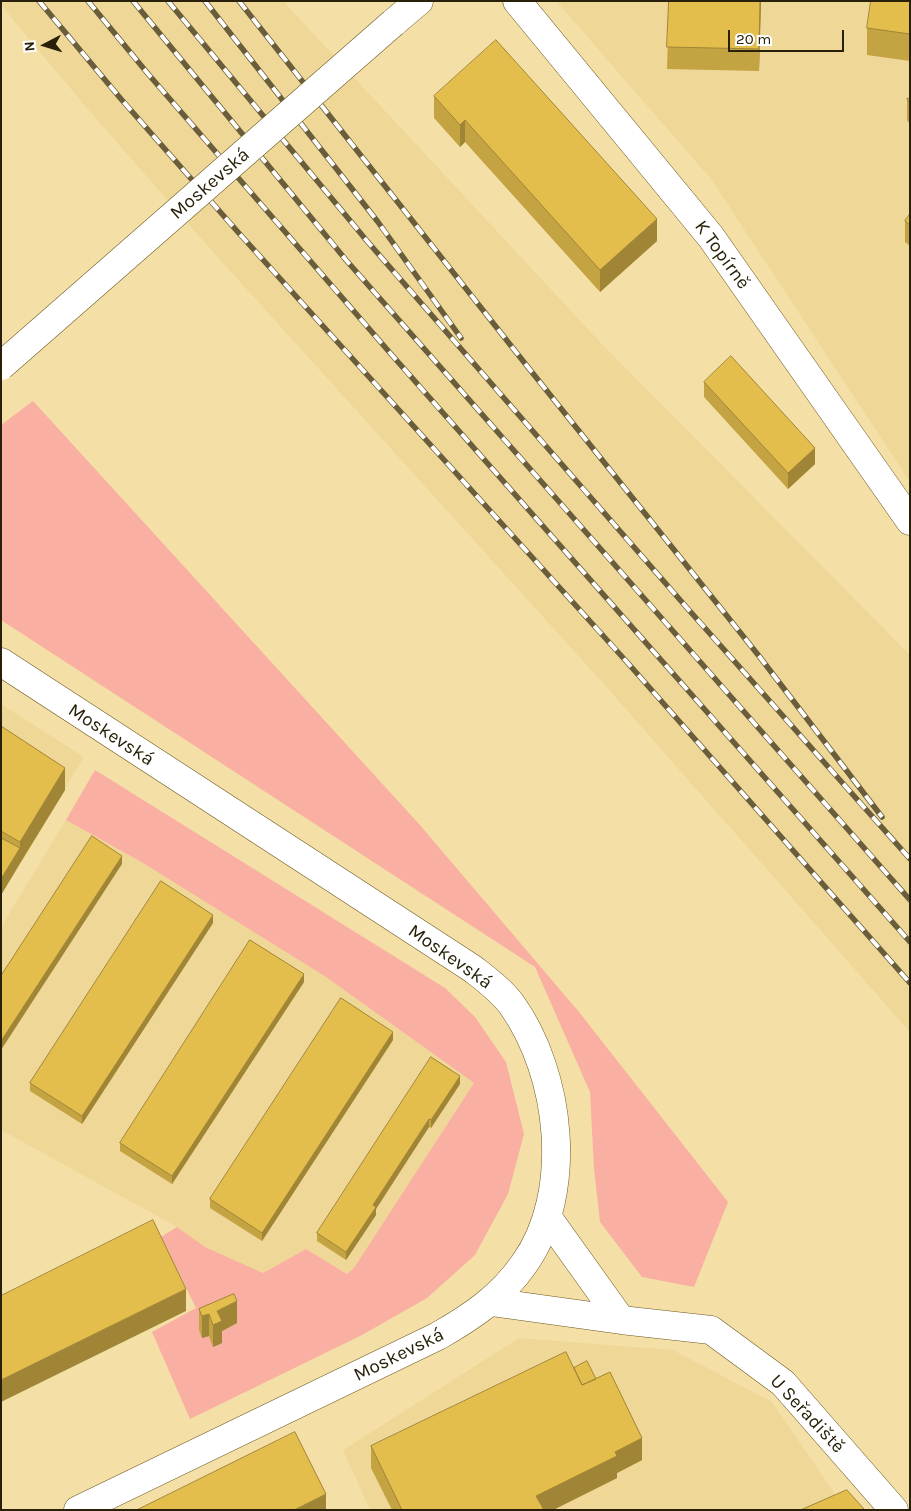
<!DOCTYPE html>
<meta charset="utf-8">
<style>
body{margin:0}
#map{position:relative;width:911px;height:1511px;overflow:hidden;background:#f4dfa6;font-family:Karla,sans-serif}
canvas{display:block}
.frame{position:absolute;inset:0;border:2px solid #282009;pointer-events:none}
.north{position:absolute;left:20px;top:20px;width:50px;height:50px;-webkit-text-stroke:4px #fff;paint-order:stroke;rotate:265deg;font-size:14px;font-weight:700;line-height:20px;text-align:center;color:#282009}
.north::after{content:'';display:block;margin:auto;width:18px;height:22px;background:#282009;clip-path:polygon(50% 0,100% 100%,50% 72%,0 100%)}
.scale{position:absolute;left:728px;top:30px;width:116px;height:22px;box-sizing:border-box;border:2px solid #282009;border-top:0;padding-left:6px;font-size:15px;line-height:18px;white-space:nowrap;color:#282009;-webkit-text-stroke:4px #fff;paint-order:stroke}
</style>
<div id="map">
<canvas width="911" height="1511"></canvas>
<div class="frame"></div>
<div class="north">N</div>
<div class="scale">20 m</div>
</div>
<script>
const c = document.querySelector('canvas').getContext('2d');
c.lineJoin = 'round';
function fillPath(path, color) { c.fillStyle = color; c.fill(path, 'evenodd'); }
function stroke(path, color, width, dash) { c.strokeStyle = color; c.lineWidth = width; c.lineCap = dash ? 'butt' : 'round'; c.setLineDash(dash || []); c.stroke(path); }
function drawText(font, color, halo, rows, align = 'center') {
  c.font = font + ' Karla,sans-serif'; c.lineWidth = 5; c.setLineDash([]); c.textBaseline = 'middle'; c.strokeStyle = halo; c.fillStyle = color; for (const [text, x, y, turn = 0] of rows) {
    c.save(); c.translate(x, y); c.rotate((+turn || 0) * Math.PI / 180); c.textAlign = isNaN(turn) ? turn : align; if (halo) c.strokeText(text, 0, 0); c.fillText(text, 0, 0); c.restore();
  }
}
fillPath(new Path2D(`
 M 1,1 L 283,1 L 599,341 L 910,655 L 910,1032 L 602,682 L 213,252 L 97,120 L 18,26 L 1,4 Z
 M 556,1 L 910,1 L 910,482 L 711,179 Z
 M 1,704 L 84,757 L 1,895 Z
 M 66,820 L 143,863 L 326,977 L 474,1083 L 354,1269 L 347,1274 L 306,1249 L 263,1273 L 205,1247 L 177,1227 L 1,1130 L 1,927 Z
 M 519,1338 L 673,1350 L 772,1402 L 846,1510 L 370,1510 L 343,1450 Z`), '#efd897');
fillPath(new Path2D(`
 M 33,401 L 419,824 L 579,1012 L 728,1202 L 694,1287 L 642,1277 L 600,1222 L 594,1169 L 590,1092 L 535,967 L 1,620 L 1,425 Z
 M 95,770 L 445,988 L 475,1017 L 506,1062 L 524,1134 L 508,1194 L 475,1255 L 427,1298 L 362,1335 L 190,1419 L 152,1332 L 196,1308 L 161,1237 L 177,1227 L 205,1247 L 263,1273 L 306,1249 L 347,1274 L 354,1268 L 474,1083 L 326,977 L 143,863 L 66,820 Z`), '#f9afa1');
const minor = new Path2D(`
 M 517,1 L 711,237 L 910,521
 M 548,1218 L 621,1320
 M 491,1302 L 621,1320 L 711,1330 L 783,1383 L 894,1510`);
const tertiary = new Path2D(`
 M 393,23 L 419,1
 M 1,662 L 473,969 C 487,980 502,991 512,1005 C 561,1074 575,1193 524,1264 C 501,1297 473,1316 438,1336 L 78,1510`);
stroke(minor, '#6b5922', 29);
stroke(tertiary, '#6b5922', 29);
stroke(minor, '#fff', 28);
stroke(tertiary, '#fff', 28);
const rail = new Path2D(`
 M 39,1 L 121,99 L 237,231 L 626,661 L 910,983
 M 88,1 L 149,75 L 391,354 L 910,942
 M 133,1 L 346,260 L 910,900
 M 168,1 L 367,241 L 688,609 L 910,859
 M 205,1 L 378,222 L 461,338
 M 239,1 L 527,366 L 759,656 L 882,817`);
stroke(rail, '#695d3b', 5.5);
stroke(rail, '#fff', 4, [11]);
const tertiaryBridge = new Path2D(`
 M 1,366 L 393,23`);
stroke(tertiaryBridge, '#6b5922', 29, []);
stroke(tertiaryBridge, '#fff', 28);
fillPath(new Path2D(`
 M 669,1 L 761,1 L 759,71 L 667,69 Z
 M 910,1 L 910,61 L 867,55 L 867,28 Z
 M 434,96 L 657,241 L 600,292 L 465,142 L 460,147 L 434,118 Z
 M 910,98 L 910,125 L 907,120 L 907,99 Z
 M 910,214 L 910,246 L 905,242 L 905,221 Z
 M 704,382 L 815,464 L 788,489 L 704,397 Z
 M 1,726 L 65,790 L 1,895 Z
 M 213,923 L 82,1124 L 30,1091 L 30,1083 Z
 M 304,982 L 172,1184 L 120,1151 L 120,1143 Z
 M 393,1040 L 262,1241 L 210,1208 L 210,1199 Z
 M 460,1084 L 431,1128 L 429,1127 L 401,1170 L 376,1209 L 376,1215 L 346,1260 L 317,1241 L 317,1233 Z
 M 199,1309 L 237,1323 L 222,1331 L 222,1343 L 213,1347 L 209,1336 L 202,1338 L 199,1330 Z
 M 574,1368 L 596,1379 L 642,1460 L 617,1473 L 617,1478 L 553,1510 L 392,1510 L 371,1468 L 371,1446 Z`), '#c4a342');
fillPath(new Path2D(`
 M 760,1 L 761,1 L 759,71 L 759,49 Z
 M 465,120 L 465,142 L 460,147 L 460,125 Z
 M 657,219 L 657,241 L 600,292 L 600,270 Z
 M 815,448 L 815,464 L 788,489 L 788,473 Z
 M 65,768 L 65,790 L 20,863 L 20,842 Z
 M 20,848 L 20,863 L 1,895 L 1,879 Z
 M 122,856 L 122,864 L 1,1050 L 1,1041 Z
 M 213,915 L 213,923 L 82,1124 L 82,1116 Z
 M 304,974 L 304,982 L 172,1184 L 172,1176 Z
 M 393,1032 L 393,1040 L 262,1241 L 262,1233 Z
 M 460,1076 L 460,1084 L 431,1128 L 431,1120 Z
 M 429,1119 L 429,1127 L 376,1209 L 376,1215 L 346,1260 L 346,1252 L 373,1205 Z
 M 186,1289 L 186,1311 L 1,1402 L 1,1380 Z
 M 237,1301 L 237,1323 L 222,1331 L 222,1343 L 213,1347 L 213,1325 L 217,1311 Z
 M 209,1314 L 209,1336 L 202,1338 L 202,1316 Z
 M 642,1438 L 642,1460 L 617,1473 L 617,1478 L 553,1510 L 536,1510 L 536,1496 L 615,1452 Z
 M 326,1494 L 326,1510 L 294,1510 Z`), '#a08536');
const building = new Path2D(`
 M 669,1 L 760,1 L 759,49 L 667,47 Z
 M 871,1 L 910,1 L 910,34 L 867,28 Z
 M 496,40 L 657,219 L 600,270 L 465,120 L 460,125 L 434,96 Z
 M 910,98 L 910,103 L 907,99 Z
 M 910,214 L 910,225 L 905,221 Z
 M 731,356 L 815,448 L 788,473 L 704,382 Z
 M 1,726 L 65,768 L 20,842 L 1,831 Z
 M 92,836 L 122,856 L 1,1041 L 1,976 Z
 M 1,838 L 20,848 L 1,879 Z
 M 161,881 L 213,915 L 82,1116 L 30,1083 Z
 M 250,940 L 304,974 L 172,1176 L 120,1143 Z
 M 341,998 L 393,1032 L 262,1233 L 210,1199 Z
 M 431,1057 L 460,1076 L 431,1120 L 429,1119 L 373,1205 L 376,1207 L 346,1252 L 317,1233 Z
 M 153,1220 L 186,1289 L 1,1380 L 1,1296 Z
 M 234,1294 L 237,1301 L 217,1311 L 222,1321 L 213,1325 L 209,1314 L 202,1316 L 199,1309 Z
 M 566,1352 L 582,1385 L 610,1372 L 642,1438 L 615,1452 L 617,1456 L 536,1496 L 544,1510 L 402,1510 L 371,1446 Z
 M 587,1361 L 596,1379 L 582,1385 L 574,1368 Z
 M 295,1432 L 326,1494 L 294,1510 L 137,1510 Z
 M 847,1490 L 864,1509 L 864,1510 L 801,1510 Z`);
fillPath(building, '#e4be4d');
stroke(building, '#a08536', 1);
drawText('19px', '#282009', '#fff', [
 ["Moskevská",210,184,-41],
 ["K Topírně",722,255,54],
 ["Moskevská",111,735,33],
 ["Moskevská",450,957,35],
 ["Moskevská",399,1355,-26],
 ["U Seřadiště",807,1414,47]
]);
</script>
